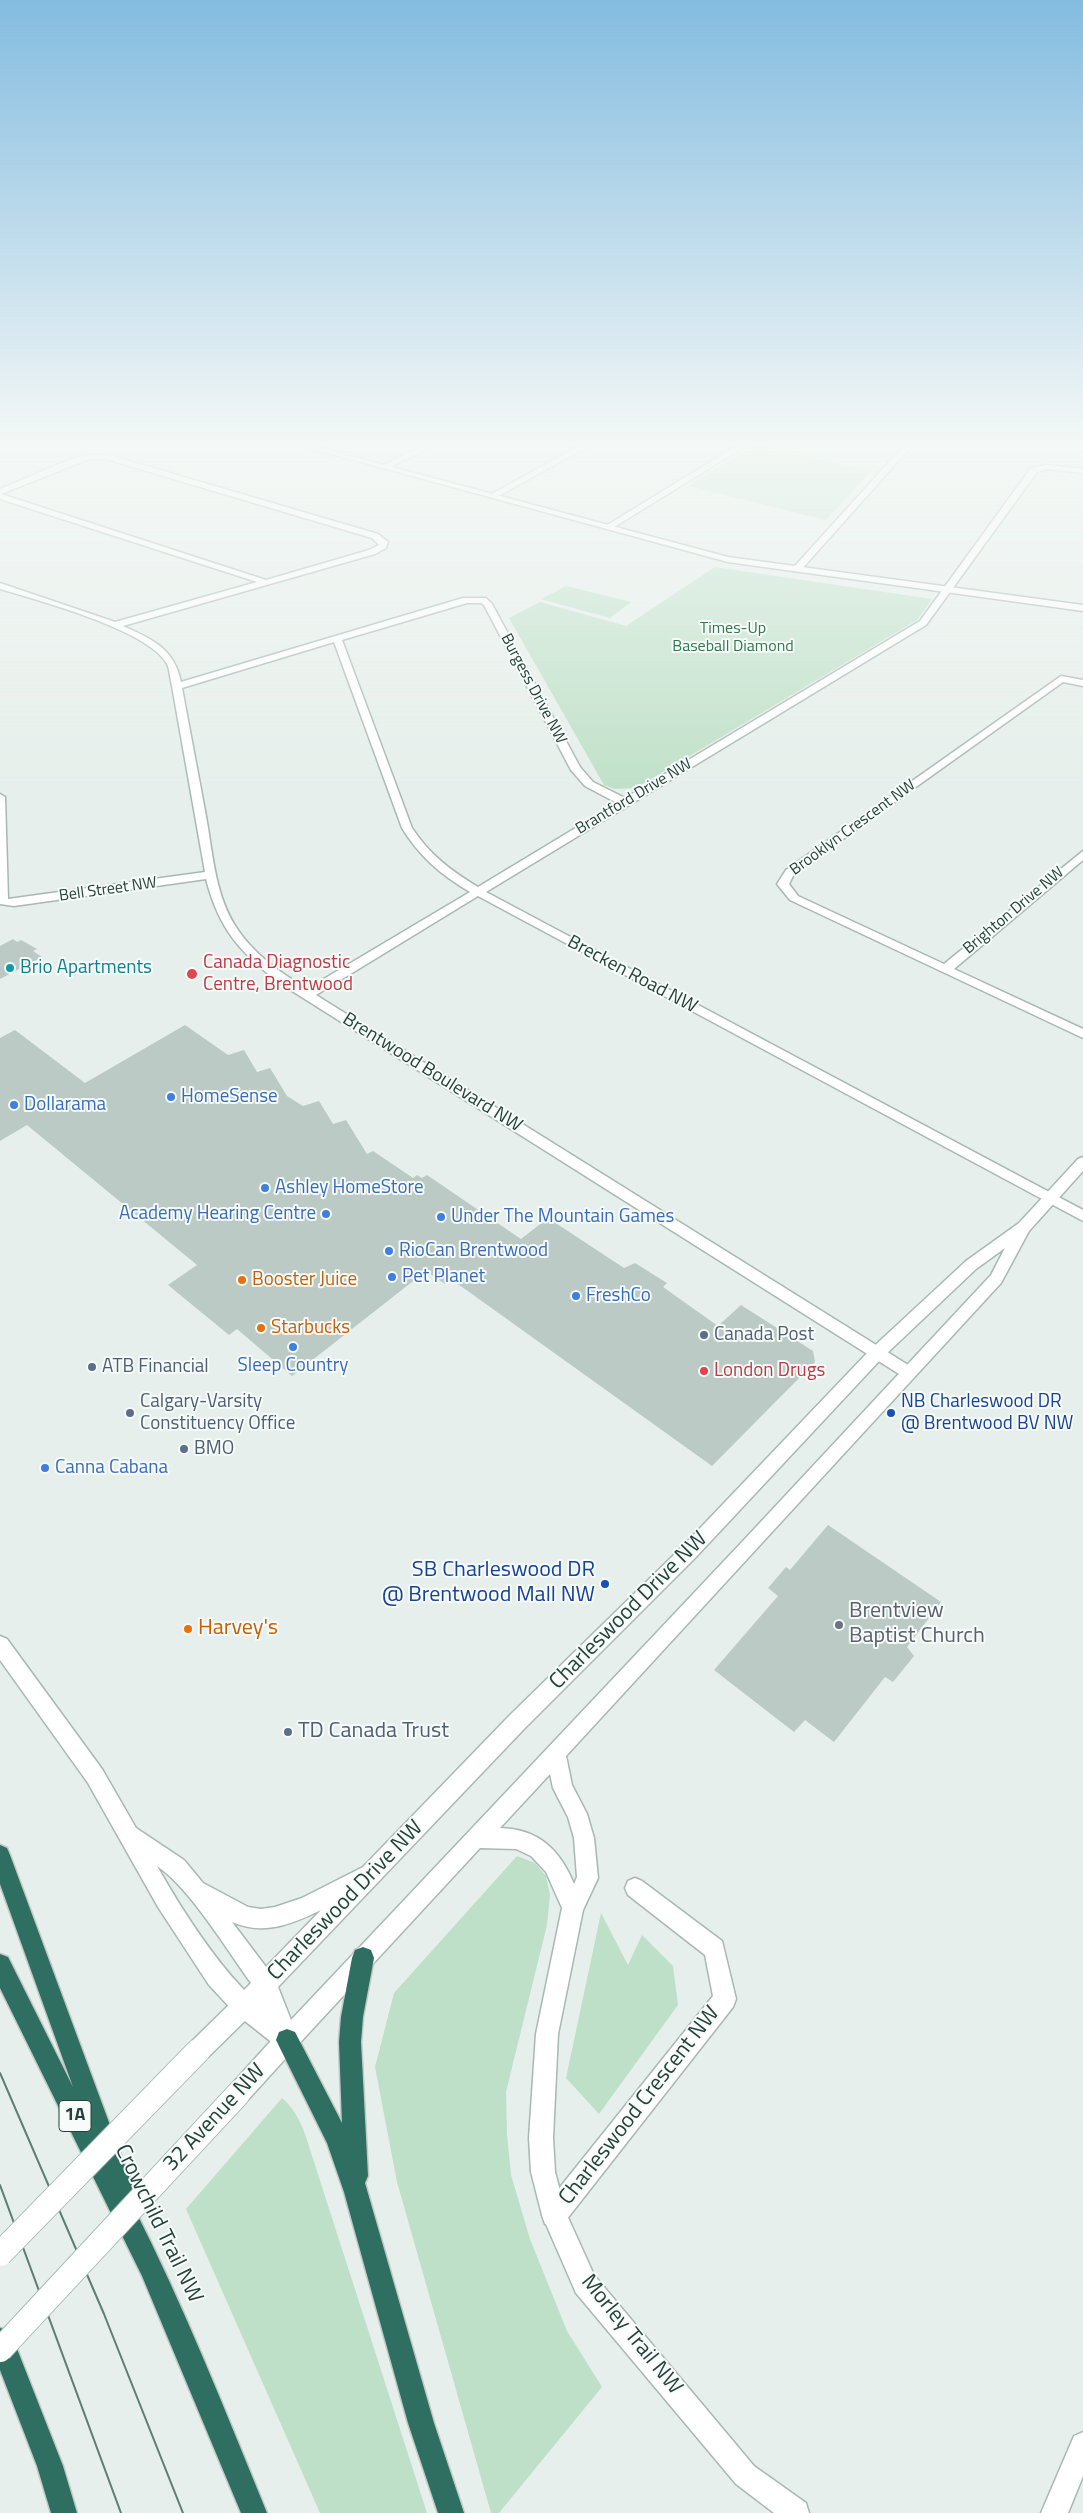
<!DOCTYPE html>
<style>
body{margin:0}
canvas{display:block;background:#e6efeb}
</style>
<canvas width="1083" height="2513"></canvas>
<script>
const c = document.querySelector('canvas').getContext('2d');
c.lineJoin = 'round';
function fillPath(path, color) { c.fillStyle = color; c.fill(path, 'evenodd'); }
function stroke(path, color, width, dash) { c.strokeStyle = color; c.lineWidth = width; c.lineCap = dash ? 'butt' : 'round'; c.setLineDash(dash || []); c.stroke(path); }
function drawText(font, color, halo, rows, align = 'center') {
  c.font = font + ' "Titillium Web",sans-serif'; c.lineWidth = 4; c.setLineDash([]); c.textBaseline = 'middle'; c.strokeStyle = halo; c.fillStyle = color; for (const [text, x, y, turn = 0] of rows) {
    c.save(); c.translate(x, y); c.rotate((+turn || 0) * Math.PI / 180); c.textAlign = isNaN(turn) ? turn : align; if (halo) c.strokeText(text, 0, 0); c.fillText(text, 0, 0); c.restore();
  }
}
fillPath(new Path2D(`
 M 754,445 L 871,471 L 826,520 L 688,486 Z
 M 715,567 L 932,599 L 917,620 L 636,788 L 615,789 L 604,785 L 509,618 L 540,602 L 626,626 Z
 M 566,586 L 631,602 L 610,618 L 541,599 Z
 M 517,1856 L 535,1863 L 546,1876 L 550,1895 L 547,1925 L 506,2092 L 507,2134 L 511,2175 L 530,2239 L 567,2331 L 602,2387 L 499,2513 L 491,2513 L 397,2182 L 375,2067 L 394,1993 Z
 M 601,1913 L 628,1965 L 642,1935 L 673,1966 L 678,2005 L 599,2114 L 566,2078 Z
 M 282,2098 C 294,2108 301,2122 306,2137 L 427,2513 L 320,2513 L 186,2209 Z`), '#bfe0c8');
fillPath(new Path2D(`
 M 13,939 L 17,942 L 21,940 L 37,949 L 33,951 L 42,957 L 0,979 L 0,946 Z
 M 185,1025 L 228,1055 L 244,1050 L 257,1072 L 270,1068 L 287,1096 L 303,1106 L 319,1101 L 333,1124 L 346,1120 L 367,1154 L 373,1151 L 413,1178 L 417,1175 L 422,1178 L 427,1175 L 521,1239 L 548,1218 L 624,1268 L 635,1263 L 667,1283 L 663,1287 L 718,1326 L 741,1305 L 813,1351 L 815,1362 L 712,1466 L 451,1279 L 445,1284 L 426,1271 L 292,1376 L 237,1329 L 229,1335 L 168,1285 L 197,1265 L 27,1125 L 0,1141 L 0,1038 L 15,1030 L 85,1083 Z
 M 828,1525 L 941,1602 L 907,1647 L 914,1656 L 893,1682 L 885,1677 L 834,1742 L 805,1720 L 794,1732 L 714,1670 L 778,1596 L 768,1588 L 786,1567 L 790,1570 Z`), '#bbcac4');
const minor = new Path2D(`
 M 434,440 L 443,440 L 387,469 L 380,467 Z
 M 590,440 L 599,440 L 495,498 L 488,496 Z
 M 746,440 L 755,440 L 611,529 L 604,527 Z
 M 909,440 L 917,440 L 800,571 L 794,571 L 794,567 Z
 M 89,455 L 109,455 L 378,534 L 388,542 L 386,548 L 375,554 L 123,626 C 152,639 174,648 181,682 L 463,598 L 486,598 L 492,604 L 580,767 L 593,782 L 625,798 L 920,621 L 1031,468 L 1047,465 L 1083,469 L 1083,473 L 1047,469 L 1037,472 L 926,625 L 486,892 L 1083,1210 L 1083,1221 L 478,896 L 316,995 L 913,1368 L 915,1373 L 913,1378 L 907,1379 L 281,984 C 240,953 219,929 206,879 L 14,906 L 0,904 L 0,794 L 5,797 L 8,899 L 205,872 L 172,686 C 170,679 170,670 167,664 C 149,630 37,600 0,589 L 0,583 L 115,622 L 257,582 L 0,499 L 0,489 L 74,458 ZM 89,459 L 106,459 L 372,538 L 379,545 L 369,550 L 266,580 L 1,494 ZM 467,603 L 481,603 L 484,605 L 571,770 L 585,786 L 617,803 L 478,887 C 451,871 429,854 412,828 L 342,640 ZM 334,642 L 402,828 C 419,856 441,875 470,892 L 307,989 C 281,973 253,954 236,927 C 216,897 213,857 207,822 C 199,777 190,732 182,688 Z
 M 1061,676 L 1083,680 L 1083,686 L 1063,682 L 794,874 L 789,884 L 798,896 L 944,964 L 1083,851 L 1083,860 L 954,969 L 1083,1029 L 1083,1038 L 790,900 L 777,884 L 786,870 Z
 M 635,1878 L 642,1881 L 722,1941 L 736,1999 L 733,2007 L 563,2224 L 554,2227 L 545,2224 L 542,2215 L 545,2206 L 713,1996 L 705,1955 L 628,1895 L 625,1888 L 628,1881 Z
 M 1083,2432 L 1083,2476 L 1068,2513 L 1041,2513 L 1074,2436 Z`);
const tertiary = new Path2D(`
 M 280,440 L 291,440 L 728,557 L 1083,605 L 1083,611 L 728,562 Z
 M 1083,1157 L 1083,1171 L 1029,1231 L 1001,1283 L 566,1756 L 572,1785 L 587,1814 L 594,1838 L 598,1878 L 583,1910 L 558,2034 L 553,2138 L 555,2172 L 566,2213 L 594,2275 L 754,2466 L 806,2503 L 809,2513 L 774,2513 L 736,2484 L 576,2293 L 542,2215 L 531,2172 L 529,2138 L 536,2034 L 562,1908 L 546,1872 L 531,1856 L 516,1849 L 480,1848 L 295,2048 L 287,2051 L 279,2048 L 236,2014 L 209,1985 L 158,1907 L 88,1783 L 0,1660 L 0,1636 L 7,1639 L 102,1769 L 136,1828 L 184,1860 L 203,1883 L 248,1907 L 261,1909 L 275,1907 L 302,1898 L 363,1867 L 510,1715 L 684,1545 L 870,1350 L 966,1261 L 1019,1223 L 1078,1159 ZM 1005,1248 L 991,1275 L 742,1542 L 291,2020 L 278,1987 L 524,1729 L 696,1557 L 882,1358 L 976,1269 ZM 550,1774 L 553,1788 L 568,1817 L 574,1838 L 577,1877 L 574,1884 C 560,1850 539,1829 500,1828 ZM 157,1866 C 189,1887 227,1950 251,1983 L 244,1990 C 210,1954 182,1910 157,1866 ZM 321,1910 L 266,1967 L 232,1922 C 264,1936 292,1924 321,1910 Z`);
const secondary = new Path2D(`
 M 244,1995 L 252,1998 L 255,2006 L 252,2014 L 206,2059 L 198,2062 L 190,2059 L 187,2051 L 190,2043 L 236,1998 Z
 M 287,2029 L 295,2032 L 298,2040 L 295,2048 L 246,2102 L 238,2105 L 230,2102 L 227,2094 L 230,2086 L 279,2032 Z`);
const motorway = new Path2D(`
 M 0,1845 L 7,1848 L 10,1855 L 137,2198 L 133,2206 C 184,2306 225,2410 267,2513 L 241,2513 L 142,2276 L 0,1988 L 0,1954 L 8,1957 L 73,2087 L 0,1884 Z
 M 363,1947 L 371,1950 L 374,1958 L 363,2017 L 361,2042 L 368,2176 L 365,2183 L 434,2423 L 464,2513 L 438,2513 L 408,2423 L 344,2192 L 327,2143 L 276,2040 L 279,2032 L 287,2029 L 295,2032 L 342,2123 L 339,2042 L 341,2017 L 352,1958 L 355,1950 Z
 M 0,2328 L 10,2331 L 63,2466 L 77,2513 L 51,2513 L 37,2466 L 0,2370 Z`);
stroke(minor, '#a8b8b2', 3);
stroke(tertiary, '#a8b8b2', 3);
stroke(secondary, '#a4bbb3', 3);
stroke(motorway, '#c2cac8', 3);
fillPath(minor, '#fff');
fillPath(tertiary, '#fff');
fillPath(secondary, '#fff');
fillPath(motorway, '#2f6f62');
stroke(new Path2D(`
 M 0,2073 L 104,2314 L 183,2513
 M 0,2185 L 121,2513`), '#5f7d75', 2);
const secondaryBridge = new Path2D(`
 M 0,2254 L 198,2051
 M 0,2350 L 238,2094`);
stroke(secondaryBridge, '#a4bbb3', 26, []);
stroke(secondaryBridge, '#fff', 24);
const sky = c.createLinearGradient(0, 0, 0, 792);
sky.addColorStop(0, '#84bce0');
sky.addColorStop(0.56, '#f4f8f6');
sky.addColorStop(1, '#f4f8f600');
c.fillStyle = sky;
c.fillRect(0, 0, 1083, 792);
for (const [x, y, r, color] of [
 [10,968,5,"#0f9aa8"],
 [192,974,6,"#e0444e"],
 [171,1097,5,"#3f7fe0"],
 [14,1105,5,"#3f7fe0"],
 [265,1188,5,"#3f7fe0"],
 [326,1214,5,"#3f7fe0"],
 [441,1217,5,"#3f7fe0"],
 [389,1251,5,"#3f7fe0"],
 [392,1277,5,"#3f7fe0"],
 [242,1280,5,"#e8710a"],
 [576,1296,5,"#3f7fe0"],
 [261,1328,5,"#e8710a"],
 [704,1335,5,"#5c6f8a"],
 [293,1347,5,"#3f7fe0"],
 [92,1367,5,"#5c6f8a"],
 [704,1371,5,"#e0444e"],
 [130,1413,5,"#5c6f8a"],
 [891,1413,5,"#1a4fb4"],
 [184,1449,5,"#5c6f8a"],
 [45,1468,5,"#3f7fe0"],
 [605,1584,5,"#1a4fb4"],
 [839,1625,5,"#6b7280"],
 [188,1629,5,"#e8710a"],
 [288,1732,5,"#5c6f8a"]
]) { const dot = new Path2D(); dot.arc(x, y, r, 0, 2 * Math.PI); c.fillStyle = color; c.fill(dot); stroke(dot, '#f7fbf9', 2); }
drawText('16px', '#2d7a4b', '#f7fbf9', [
 ["Times-Up",733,629],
 ["Baseball Diamond",733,647]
]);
drawText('16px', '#24423a', '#f7fbf9', [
 ["Burgess Drive NW",533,689,62],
 ["Brantford Drive NW",634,797,-31],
 ["Brooklyn Crescent NW",853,828,-36],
 ["Bell Street NW",108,890,-8],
 ["Brighton Drive NW",1014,911,-40]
]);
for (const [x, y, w] of [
 [75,2116,32]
]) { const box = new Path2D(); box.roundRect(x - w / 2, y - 15.5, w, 31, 4); c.fillStyle = '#f7fbf9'; c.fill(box); stroke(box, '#24423a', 1); }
drawText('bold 18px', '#24423a', null, [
 ["1A",75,2116]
]);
drawText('19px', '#be3a42', '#f7fbf9', [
 ["Canada Diagnostic",203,963],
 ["Centre, Brentwood",203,985],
 ["London Drugs",714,1371]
], 'left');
drawText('19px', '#0d838f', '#f7fbf9', [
 ["Brio Apartments",20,968]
], 'left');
drawText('19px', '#24423a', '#f7fbf9', [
 ["Brecken Road NW",632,975,28],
 ["Brentwood Boulevard NW",432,1073,32]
]);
drawText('19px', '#366cbe', '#f7fbf9', [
 ["HomeSense",181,1097],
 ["Dollarama",24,1105],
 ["Ashley HomeStore",275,1188],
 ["Academy Hearing Centre",316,1214,"right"],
 ["Under The Mountain Games",451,1217],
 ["RioCan Brentwood",399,1251],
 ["Pet Planet",402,1277],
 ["FreshCo",586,1296],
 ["Sleep Country",293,1366,"center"],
 ["Canna Cabana",55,1468]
], 'left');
drawText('19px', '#c56008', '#f7fbf9', [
 ["Booster Juice",252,1280],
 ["Starbucks",271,1328]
], 'left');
drawText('19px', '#4e5e75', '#f7fbf9', [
 ["Canada Post",714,1335],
 ["ATB Financial",102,1367],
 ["Calgary-Varsity",140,1402],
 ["Constituency Office",140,1424],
 ["BMO",194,1449]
], 'left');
drawText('19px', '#164399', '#f7fbf9', [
 ["NB Charleswood DR",901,1402],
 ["@ Brentwood BV NW",901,1424]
], 'left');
drawText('22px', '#164399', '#f7fbf9', [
 ["SB Charleswood DR",595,1571],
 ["@ Brentwood Mall NW",595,1596]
], 'right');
drawText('22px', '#24423a', '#f7fbf9', [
 ["Charleswood Drive NW",629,1611,-45],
 ["Charleswood Drive NW",346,1901,-46],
 ["Charleswood Crescent NW",640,2106,-52],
 ["32 Avenue NW",215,2118,-47],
 ["Crowchild Trail NW",158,2224,64],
 ["Morley Trail NW",631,2335,51]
]);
drawText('22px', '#5b616d', '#f7fbf9', [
 ["Brentview",849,1612],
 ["Baptist Church",849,1637]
], 'left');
drawText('22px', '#c56008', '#f7fbf9', [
 ["Harvey's",198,1629]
], 'left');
drawText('22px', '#4e5e75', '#f7fbf9', [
 ["TD Canada Trust",298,1732]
], 'left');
</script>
